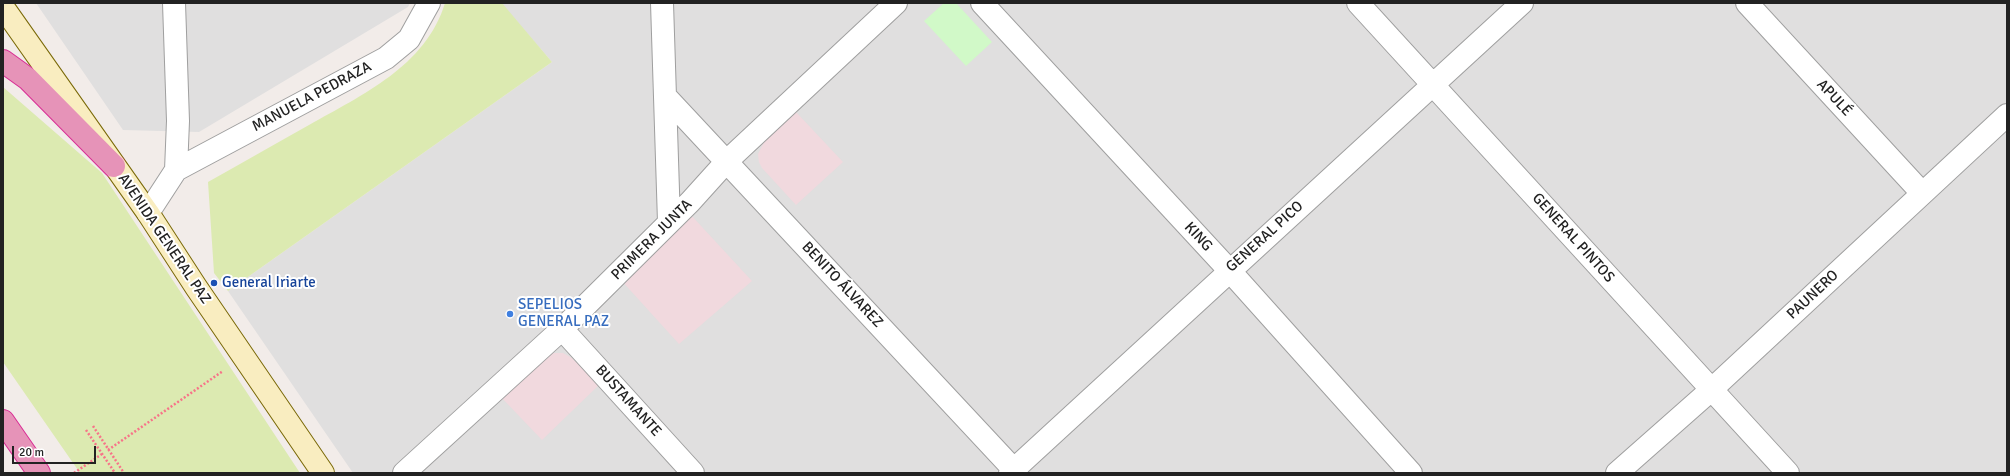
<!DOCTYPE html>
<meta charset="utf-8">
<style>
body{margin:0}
#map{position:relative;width:2010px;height:476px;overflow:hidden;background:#f2ece9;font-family:Signika,sans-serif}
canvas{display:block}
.frame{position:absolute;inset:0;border:4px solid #222;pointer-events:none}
.scale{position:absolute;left:12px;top:446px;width:84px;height:18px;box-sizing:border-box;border:2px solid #222;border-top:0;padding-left:5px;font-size:12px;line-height:14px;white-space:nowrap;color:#222;-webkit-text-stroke:3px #fff;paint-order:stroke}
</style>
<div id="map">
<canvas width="2010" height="476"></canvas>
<div class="frame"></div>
<div class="scale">20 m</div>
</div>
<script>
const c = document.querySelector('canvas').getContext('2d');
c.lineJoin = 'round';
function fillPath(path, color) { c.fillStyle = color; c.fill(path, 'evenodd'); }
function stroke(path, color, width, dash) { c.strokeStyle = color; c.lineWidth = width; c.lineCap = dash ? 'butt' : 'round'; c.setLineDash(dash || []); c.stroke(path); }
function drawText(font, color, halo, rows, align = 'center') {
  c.font = font + ' Signika,sans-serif'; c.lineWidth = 4; c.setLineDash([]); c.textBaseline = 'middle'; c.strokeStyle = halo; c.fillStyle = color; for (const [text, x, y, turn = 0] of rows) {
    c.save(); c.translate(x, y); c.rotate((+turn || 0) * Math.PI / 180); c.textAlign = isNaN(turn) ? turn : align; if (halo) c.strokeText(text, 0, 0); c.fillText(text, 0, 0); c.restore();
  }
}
fillPath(new Path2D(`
 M 36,3 L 410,3 L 408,7 L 199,132 L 123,130 Z
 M 501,3 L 2007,3 L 2007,473 L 353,473 L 228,291 L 552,62 Z`), '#e0dfdf');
fillPath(new Path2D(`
 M 796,112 L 843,162 L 796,205 L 762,168 L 759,162 L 758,154 L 764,142 Z
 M 690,214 L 752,281 L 679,344 L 620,279 Z
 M 553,353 L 563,353 L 572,358 L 599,385 L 542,440 L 499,395 L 544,356 Z`), '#f1d9de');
fillPath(new Path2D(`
 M 445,3 L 502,3 L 552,62 L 228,291 L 214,273 L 208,182 C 242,163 275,144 309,125 C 362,95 426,66 445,3 Z
 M 3,87 L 102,173 L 300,473 L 80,473 L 3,362 Z`), '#dceab1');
fillPath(new Path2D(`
 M 944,3 L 956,3 L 992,42 L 966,66 L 924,21 Z`), '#d1f9c8');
const street = new Path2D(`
 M 662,3 L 669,222
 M 982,3 L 1229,270 L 1411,473
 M 1358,3 L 1788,473
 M 1747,3 L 1922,193
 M 666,97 L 1017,473
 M 176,170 L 386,58 L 409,39 L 429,3
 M 148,213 L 176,170 L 178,121 L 174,3
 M 562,329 L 693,473
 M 404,473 L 562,329 L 690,202 L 727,161 L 896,3
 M 1010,473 L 1522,3
 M 1617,473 L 1711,390 L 2007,115`);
const secondary = new Path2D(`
 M 3,7 L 148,213 L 196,287 L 323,473`);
const highway = new Path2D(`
 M 3,61 L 28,79 L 114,166
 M 3,421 L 39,473`);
stroke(street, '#9f9f9f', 24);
stroke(secondary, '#7a6907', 24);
stroke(highway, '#d92d95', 24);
stroke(new Path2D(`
 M 93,426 L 124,473
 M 86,430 L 115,473
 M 108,450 L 223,371
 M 74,473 L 102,454`), '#f77489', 2.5, [2, 2]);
stroke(street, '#fff', 22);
stroke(secondary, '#f9edc0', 22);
stroke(highway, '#e693b8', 22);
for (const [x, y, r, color] of [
 [214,283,4,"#1a4fb4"],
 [510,314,4,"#3f7fe0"]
]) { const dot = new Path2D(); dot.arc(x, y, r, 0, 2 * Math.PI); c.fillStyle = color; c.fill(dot); stroke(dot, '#fff', 1.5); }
drawText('15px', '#222', '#fff', [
 ["MANUELA PEDRAZA",312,97,-28],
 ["APULÉ",1834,98,47],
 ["KING",1198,237,47],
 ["GENERAL PICO",1265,237,-42],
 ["GENERAL PINTOS",1573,238,48],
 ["AVENIDA GENERAL PAZ",164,239,56],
 ["PRIMERA JUNTA",652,240,-45],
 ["BENITO ÁLVAREZ",842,285,47],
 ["PAUNERO",1813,295,-43],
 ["BUSTAMANTE",628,401,48]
]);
drawText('15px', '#164399', '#fff', [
 ["General Iriarte",222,283]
], 'left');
drawText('15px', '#366cbe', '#fff', [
 ["SEPELIOS",518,305],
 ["GENERAL PAZ",518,322]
], 'left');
</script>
